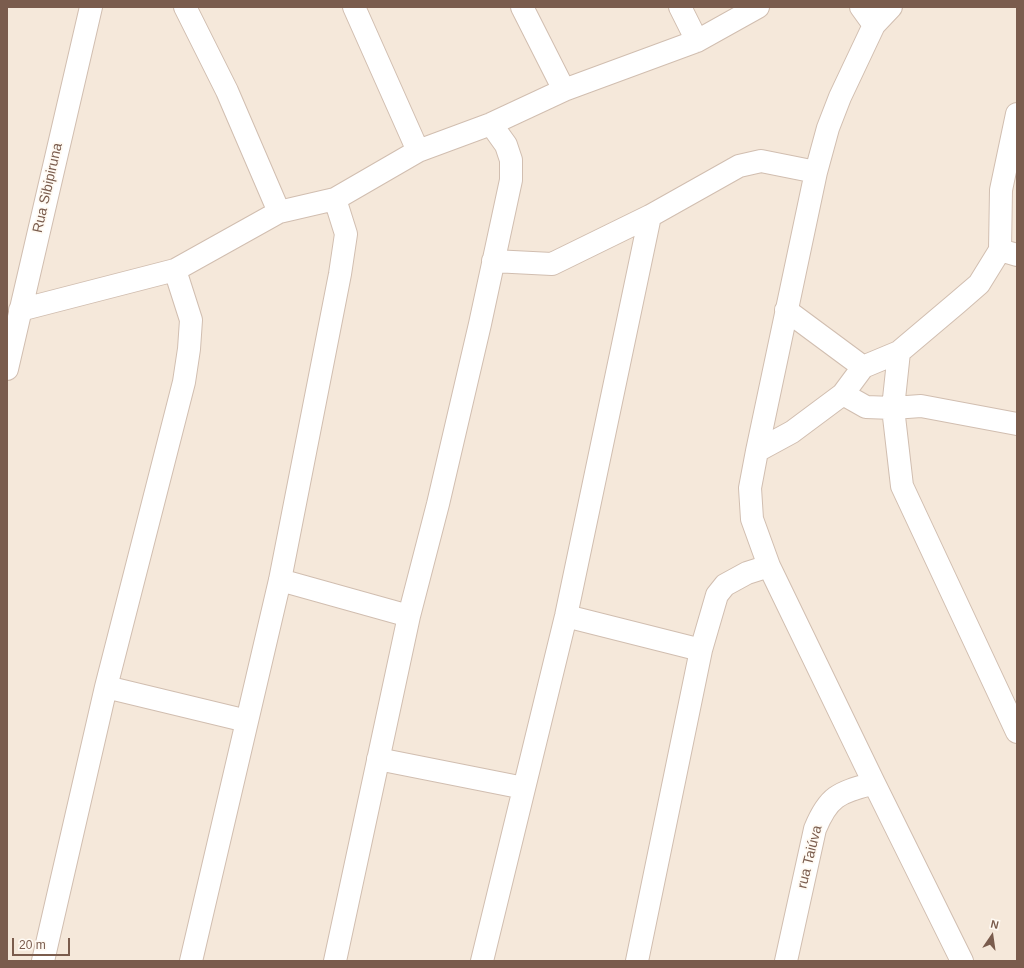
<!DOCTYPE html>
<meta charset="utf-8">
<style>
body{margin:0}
#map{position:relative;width:1024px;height:968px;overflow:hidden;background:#fdf6ec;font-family:Helvetica,sans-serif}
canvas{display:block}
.frame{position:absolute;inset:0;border:8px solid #7a5c4d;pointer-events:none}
.north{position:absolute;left:972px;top:916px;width:40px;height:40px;-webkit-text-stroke:3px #fffaf3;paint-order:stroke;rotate:13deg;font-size:11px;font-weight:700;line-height:16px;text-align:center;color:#7a5c4d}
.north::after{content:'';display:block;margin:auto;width:14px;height:18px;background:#7a5c4d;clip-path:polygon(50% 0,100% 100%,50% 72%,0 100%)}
.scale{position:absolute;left:12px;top:938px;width:58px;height:18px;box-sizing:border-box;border:2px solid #7a5c4d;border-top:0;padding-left:5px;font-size:12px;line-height:14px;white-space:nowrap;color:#7a5c4d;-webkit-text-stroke:3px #fffaf3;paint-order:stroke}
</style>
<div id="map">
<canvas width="1024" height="968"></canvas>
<div class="frame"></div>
<div class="north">N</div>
<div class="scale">20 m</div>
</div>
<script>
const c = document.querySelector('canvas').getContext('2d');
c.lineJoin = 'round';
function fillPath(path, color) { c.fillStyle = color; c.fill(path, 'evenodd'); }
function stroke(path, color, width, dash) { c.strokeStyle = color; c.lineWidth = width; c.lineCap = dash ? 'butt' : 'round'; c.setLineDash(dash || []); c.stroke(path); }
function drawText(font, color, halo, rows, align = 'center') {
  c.font = font + ' Helvetica,sans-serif'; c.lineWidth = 3.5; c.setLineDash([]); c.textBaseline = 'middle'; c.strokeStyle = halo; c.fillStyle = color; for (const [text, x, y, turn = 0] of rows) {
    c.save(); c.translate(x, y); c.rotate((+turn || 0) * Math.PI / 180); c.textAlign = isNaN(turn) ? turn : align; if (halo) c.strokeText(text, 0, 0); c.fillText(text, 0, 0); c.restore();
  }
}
fillPath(new Path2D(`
 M 7,7 L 1017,7 L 1017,961 L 7,961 Z`), '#f5e8da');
const minor = new Path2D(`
 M 185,7 L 227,91 L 279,212
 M 354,7 L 418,151
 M 522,7 L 564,90
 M 680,7 L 697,41
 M 874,25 L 891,7
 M 1000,250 L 1001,190 L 1017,114
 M 493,261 L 552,264 L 650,216
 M 20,310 L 175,270 L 279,212 L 335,199 L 418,151 L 491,124 L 564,90 L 697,41 L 758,7
 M 786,310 L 863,367
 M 899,352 L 893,408 L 902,486 L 1017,732
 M 7,369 L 91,7
 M 843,394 L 866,407 L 893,408 L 921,406 L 1017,424
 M 757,451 L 816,172 L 828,128 L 840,97 L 874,25 L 861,7
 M 280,580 L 409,616
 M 566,616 L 701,650
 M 106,687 L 247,721
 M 378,759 L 524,788
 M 43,961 L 106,687 L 184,382 L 189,349 L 191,320 L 175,270
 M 191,961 L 280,580 L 340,274 L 346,234 L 335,199
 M 335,961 L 409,616 L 438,504 L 480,324 L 511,180 L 511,160 L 506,145 L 491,124
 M 482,961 L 566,616 L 650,216 L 739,166 L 761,161 L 816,172
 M 637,961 L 701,650 L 717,595 L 725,585 L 747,573 L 769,566
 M 786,961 L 815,829 C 829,795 839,793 874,783
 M 962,961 L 874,783 L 769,566 L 752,519 L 750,488 L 757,451 L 792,432 L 843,394 L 863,367 L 899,352 L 957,303 L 979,284 L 1000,250 L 1017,255`);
stroke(minor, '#d1beb0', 24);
stroke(minor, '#fff', 22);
drawText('14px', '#7a5c4d', '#fffaf3', [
 ["Rua Sibipiruna",48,188,-77],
 ["rua Taiúva",810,857,-76]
]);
</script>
